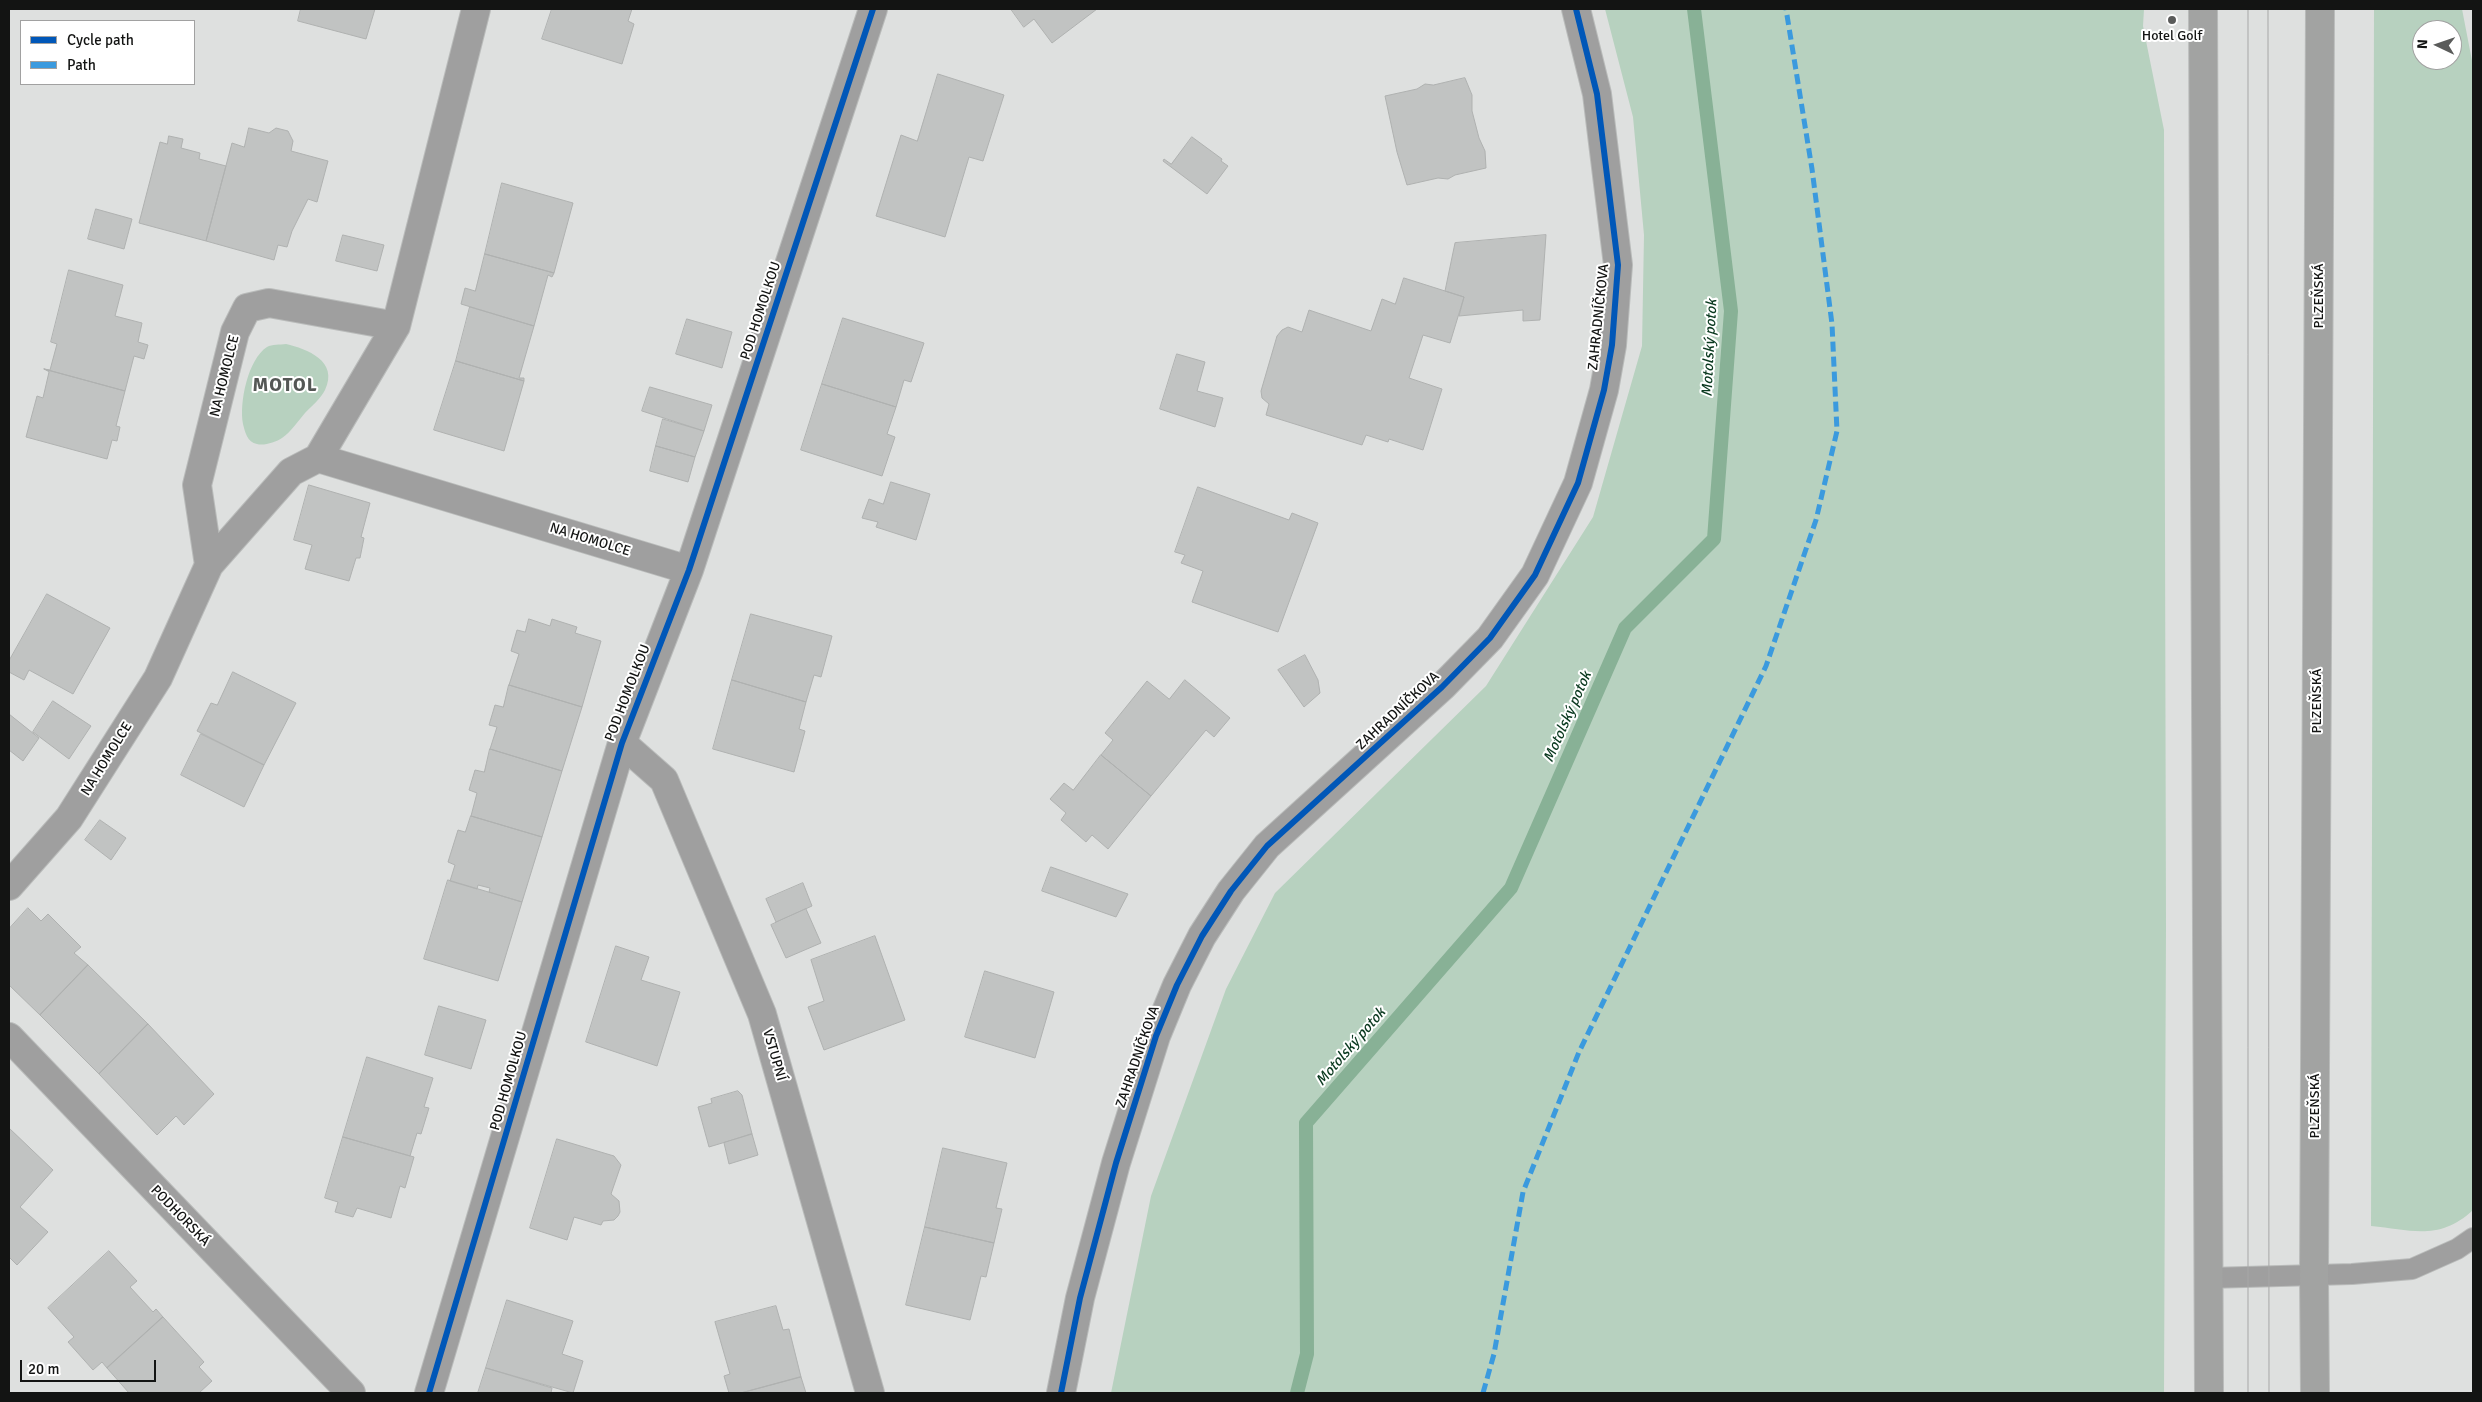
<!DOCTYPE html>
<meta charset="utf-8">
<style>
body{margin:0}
#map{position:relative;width:2482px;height:1402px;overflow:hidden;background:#dee0df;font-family:Signika,sans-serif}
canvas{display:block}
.frame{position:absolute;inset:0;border:10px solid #131413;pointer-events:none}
.legend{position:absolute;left:20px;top:20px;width:175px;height:65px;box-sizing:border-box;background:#fff;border:1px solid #a1a1a1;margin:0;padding:6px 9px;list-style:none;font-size:15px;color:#131413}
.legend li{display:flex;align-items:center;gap:10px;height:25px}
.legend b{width:25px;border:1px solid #a1a1a1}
.north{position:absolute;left:2412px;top:20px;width:50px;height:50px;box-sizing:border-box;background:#fff;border:1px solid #a1a1a1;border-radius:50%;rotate:273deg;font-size:14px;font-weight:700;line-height:20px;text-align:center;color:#131413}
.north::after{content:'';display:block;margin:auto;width:18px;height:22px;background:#5a5b5a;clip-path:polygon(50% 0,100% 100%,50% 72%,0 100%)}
.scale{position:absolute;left:20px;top:1360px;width:136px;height:22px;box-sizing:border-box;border:2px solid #131413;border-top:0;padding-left:6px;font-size:15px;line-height:18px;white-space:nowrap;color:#131413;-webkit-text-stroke:4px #fff;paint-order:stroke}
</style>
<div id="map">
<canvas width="2482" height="1402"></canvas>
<div class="frame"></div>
<ul class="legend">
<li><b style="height:6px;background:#0057b8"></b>Cycle path</li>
<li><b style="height:6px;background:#3b9ade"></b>Path</li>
</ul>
<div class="north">N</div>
<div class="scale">20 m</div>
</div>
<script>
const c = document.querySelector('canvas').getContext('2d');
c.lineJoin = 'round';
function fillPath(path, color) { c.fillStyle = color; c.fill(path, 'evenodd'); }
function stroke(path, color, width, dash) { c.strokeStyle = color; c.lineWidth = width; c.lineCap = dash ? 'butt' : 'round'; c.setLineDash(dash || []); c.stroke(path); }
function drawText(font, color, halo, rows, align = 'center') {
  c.font = font + ' Signika,sans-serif'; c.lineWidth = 4; c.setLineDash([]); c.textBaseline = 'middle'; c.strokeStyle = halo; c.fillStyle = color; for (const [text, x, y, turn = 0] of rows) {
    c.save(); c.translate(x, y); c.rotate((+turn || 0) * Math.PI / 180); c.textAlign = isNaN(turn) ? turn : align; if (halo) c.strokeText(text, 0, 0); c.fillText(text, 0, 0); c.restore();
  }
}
fillPath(new Path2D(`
 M 1605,9 L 2144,9 L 2143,26 L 2164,130 L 2166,928 L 2164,1393 L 1111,1393 L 1151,1196 L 1226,989 L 1275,893 L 1486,686 L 1593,517 L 1642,346 L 1644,235 L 1633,117 Z
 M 2374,9 L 2462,9 L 2473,66 L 2473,1210 C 2440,1241 2412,1230 2371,1226 ZM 2422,30 L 2452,30 L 2452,60 L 2422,60 Z
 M 286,344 C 307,349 339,361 325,390 C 321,398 312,406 305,413 C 298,421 291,432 282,438 C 276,442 264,446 257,444 C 247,442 245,432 243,424 C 239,403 248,359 267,347 C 272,344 280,345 286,344 Z`), '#b7d1bf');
stroke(new Path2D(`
 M 1297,1393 L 1307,1354 L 1306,1123 L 1511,888 L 1625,628 L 1714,539 L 1731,311 L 1694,9`), '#88b196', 14);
const building = new Path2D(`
 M 301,9 L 375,9 L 366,39 L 298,21 Z
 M 552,9 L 632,9 L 628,21 L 634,24 L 622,64 L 542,39 Z
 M 1011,9 L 1097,9 L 1052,43 L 1034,19 L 1024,27 Z
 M 938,74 L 1004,95 L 983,161 L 969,157 L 945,237 L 876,216 L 901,135 L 917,141 Z
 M 1465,78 L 1472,95 L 1472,111 L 1479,138 L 1485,151 L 1486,168 L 1455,175 L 1448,179 L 1438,178 L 1407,185 L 1397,152 L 1385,96 L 1417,89 L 1425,84 L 1433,85 Z
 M 249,128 L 269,133 L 276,128 L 288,131 L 293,141 L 291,151 L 328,161 L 317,202 L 308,199 L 292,231 L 287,247 L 278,245 L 274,260 L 206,241 L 232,143 L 244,147 Z
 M 169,136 L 183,139 L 181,148 L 200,153 L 199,159 L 226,166 L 206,241 L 139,223 L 160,142 L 167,144 Z
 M 1192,137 L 1222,159 L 1221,161 L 1228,166 L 1207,194 L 1163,161 L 1164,159 L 1171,164 Z
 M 502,183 L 573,203 L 554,273 L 485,254 Z
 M 96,209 L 132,219 L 124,249 L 88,239 Z
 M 343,235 L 384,245 L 377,271 L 336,261 Z
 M 1546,235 L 1540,320 L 1523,321 L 1523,310 L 1459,316 L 1464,297 L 1445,291 L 1455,243 Z
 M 485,254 L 554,273 L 552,277 L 548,275 L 534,326 L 461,304 L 465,288 L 475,291 Z
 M 69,270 L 123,285 L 115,316 L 142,323 L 138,342 L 148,345 L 144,359 L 134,356 L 125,391 L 44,369 L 50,370 L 57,344 L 51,342 Z
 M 1404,278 L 1464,297 L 1450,343 L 1423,335 L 1409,378 L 1442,389 L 1423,450 L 1389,439 L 1388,442 L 1366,435 L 1362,445 L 1266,415 L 1269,404 L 1262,398 L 1261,391 L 1277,336 L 1282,330 L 1288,327 L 1302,332 L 1309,310 L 1371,331 L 1382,299 L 1395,304 Z
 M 470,307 L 534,326 L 519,378 L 524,378 L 524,381 L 456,361 Z
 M 843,318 L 924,343 L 911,382 L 904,380 L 896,407 L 822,384 Z
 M 687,319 L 732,332 L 722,368 L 676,354 Z
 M 1177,354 L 1205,362 L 1197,391 L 1223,398 L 1215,427 L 1160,409 Z
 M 456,361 L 524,381 L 504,451 L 434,430 Z
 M 44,369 L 125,391 L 116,426 L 120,427 L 117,441 L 112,440 L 107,459 L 26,437 L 37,396 L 43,398 L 49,372 Z
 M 822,384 L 896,407 L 887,434 L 895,437 L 882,476 L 801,450 Z
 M 650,387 L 712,405 L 704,431 L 642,411 Z
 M 663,419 L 704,431 L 695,457 L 656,446 Z
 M 656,446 L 695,457 L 688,482 L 650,471 Z
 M 891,482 L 930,494 L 916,540 L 876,527 L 878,522 L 862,518 L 869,499 L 883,504 Z
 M 309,485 L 370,503 L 361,537 L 364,538 L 360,558 L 356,558 L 349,581 L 305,569 L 312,545 L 294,540 Z
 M 1198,487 L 1289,520 L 1292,513 L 1318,523 L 1278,632 L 1192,602 L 1203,571 L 1181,563 L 1185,555 L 1175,552 Z
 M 47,594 L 110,628 L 73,694 L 29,670 L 24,680 L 9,672 L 9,661 Z
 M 751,614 L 832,636 L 821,677 L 814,675 L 806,702 L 732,680 Z
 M 529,619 L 550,626 L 552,619 L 577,627 L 575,633 L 601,641 L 582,707 L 509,685 L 519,654 L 511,651 L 517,630 L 525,632 Z
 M 1305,655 L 1318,680 L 1320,693 L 1304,707 L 1278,670 Z
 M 233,672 L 296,703 L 264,765 L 197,731 L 211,703 L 217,705 Z
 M 732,680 L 806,702 L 799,729 L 805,731 L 794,772 L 713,749 Z
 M 1185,680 L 1230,718 L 1214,737 L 1206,730 L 1151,796 L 1101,755 L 1113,740 L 1105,733 L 1147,681 L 1169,699 Z
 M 509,685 L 582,707 L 562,771 L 490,749 L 497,727 L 489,725 L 495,705 L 503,707 Z
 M 53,701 L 91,726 L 69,759 L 33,732 Z
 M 9,714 L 39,738 L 23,761 L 9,750 Z
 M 201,734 L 264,765 L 244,807 L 181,775 Z
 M 490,749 L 562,771 L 542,837 L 471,816 L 477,793 L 469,790 L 475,770 L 484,772 Z
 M 1101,755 L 1151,796 L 1108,849 L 1092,835 L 1086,842 L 1061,820 L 1066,813 L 1050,799 L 1064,783 L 1073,790 Z
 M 471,816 L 542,837 L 522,902 L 489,892 L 490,888 L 478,885 L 477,889 L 450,881 L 455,865 L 448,862 L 458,830 L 465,832 Z
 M 100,820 L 126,838 L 111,860 L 85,840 Z
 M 1051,867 L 1128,894 L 1116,917 L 1042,891 Z
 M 448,880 L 522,902 L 498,981 L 424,959 Z
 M 803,883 L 812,906 L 776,922 L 766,899 Z
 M 28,908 L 41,921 L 48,914 L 81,947 L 74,953 L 88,965 L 40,1015 L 9,985 L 9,929 Z
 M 806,909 L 821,943 L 786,958 L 771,925 Z
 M 875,936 L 905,1020 L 824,1050 L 808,1007 L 824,1001 L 811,960 Z
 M 616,946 L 649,957 L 641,980 L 680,992 L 657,1066 L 586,1042 Z
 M 88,965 L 148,1024 L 99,1074 L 40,1015 Z
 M 985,971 L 1054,992 L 1035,1058 L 965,1037 Z
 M 439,1006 L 486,1020 L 471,1069 L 425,1055 Z
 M 148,1024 L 214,1094 L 184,1125 L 176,1116 L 157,1135 L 99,1074 Z
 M 367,1057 L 433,1078 L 424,1107 L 429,1108 L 421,1134 L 417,1133 L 410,1156 L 343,1137 Z
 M 738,1091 L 742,1095 L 752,1134 L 709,1147 L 698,1107 L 712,1103 L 711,1099 Z
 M 9,1128 L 53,1170 L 20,1207 L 48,1232 L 17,1265 L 9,1257 Z
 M 752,1134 L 758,1155 L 729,1164 L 724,1143 Z
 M 343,1137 L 414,1157 L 405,1188 L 400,1186 L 391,1218 L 357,1208 L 353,1217 L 335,1212 L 338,1202 L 325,1198 Z
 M 557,1139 L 614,1156 L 621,1165 L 611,1194 L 619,1201 L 620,1212 L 618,1216 L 614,1220 L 603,1221 L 601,1225 L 574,1217 L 567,1240 L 530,1228 Z
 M 943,1148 L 1007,1163 L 996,1208 L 1002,1209 L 994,1243 L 925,1227 Z
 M 925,1227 L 994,1243 L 986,1277 L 981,1276 L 970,1320 L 906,1305 Z
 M 109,1251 L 137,1281 L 130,1287 L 153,1312 L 156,1309 L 163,1317 L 107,1368 L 102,1362 L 93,1370 L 68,1342 L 74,1337 L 48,1308 Z
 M 507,1300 L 573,1321 L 562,1354 L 583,1361 L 573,1393 L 486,1368 Z
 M 776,1306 L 783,1330 L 789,1329 L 801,1377 L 741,1393 L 729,1393 L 724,1376 L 730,1374 L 715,1322 Z
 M 163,1317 L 204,1362 L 199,1367 L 212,1381 L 199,1393 L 129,1393 L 107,1368 Z
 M 486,1368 L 552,1388 L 551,1393 L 478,1393 Z
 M 801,1377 L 806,1393 L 741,1393 Z`);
fillPath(building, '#c1c3c2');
stroke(building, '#afb1b0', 1);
const service = new Path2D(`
 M 2209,1278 L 2352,1274 L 2412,1269 L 2457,1249 L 2473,1238`);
const minor = new Path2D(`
 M 269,303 L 396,326 L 318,458 L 291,472 L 209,565 L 197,485 L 235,332 L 247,308 Z
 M 396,326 L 476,9
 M 318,458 L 689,570
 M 622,743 L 664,780 L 762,1014 L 870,1393
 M 9,886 L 69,818 L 158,678 L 209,565
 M 9,1037 L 351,1393
 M 429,1393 L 622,743 L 689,570 L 873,9
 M 1061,1393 L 1080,1298 L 1116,1163 L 1156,1036 L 1177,985 L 1202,936 L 1231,891 L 1267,846 L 1442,687 L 1490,638 L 1535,575 L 1578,483 L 1604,390 L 1612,345 L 1618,265 L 1597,94 L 1576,9`);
const primary = new Path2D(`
 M 2203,9 L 2209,1393
 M 2315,1393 L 2314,1275 L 2320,9`);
stroke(service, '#b9bbba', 22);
stroke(minor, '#b9bbba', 30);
stroke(primary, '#b9bbba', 30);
stroke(service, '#9f9f9f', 20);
stroke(minor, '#9f9f9f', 28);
stroke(primary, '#a2a3a2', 28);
stroke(new Path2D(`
 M 2248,9 L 2248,1393
 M 2268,9 L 2269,1393`), '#a7a7a7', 1);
stroke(new Path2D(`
 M 1483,1393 L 1494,1354 L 1523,1192 L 1579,1052 L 1766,666 L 1816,520 L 1837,431 L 1832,324 L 1812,169 L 1786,9`), '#3b9ade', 5, [10, 5]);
stroke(new Path2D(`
 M 429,1393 L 622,743 L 689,570 L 873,9
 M 1061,1393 L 1080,1298 L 1116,1163 L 1156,1036 L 1177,985 L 1202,936 L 1231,891 L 1267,846 L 1442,687 L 1490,638 L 1535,575 L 1578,483 L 1604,390 L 1612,345 L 1618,265 L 1597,94 L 1576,9`), '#0057b8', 6);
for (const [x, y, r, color] of [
 [2172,20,5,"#5a5b5a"]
]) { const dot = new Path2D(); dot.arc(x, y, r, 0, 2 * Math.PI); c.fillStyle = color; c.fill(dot); stroke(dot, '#fff', 2); }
drawText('14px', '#131413', '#fff', [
 ["Hotel Golf",2172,36]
]);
drawText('14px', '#131413', '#fff', [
 ["PLZEŇSKÁ",2319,296,-90],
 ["POD HOMOLKOU",761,311,-72],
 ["ZAHRADNÍČKOVA",1599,317,-84],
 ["NA HOMOLCE",225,376,-76],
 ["NA HOMOLCE",590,540,17],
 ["POD HOMOLKOU",628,693,-69],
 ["PLZEŇSKÁ",2317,701,-90],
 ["ZAHRADNÍČKOVA",1398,711,-43],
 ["NA HOMOLCE",107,759,-58],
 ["VSTUPNÍ",774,1055,74],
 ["ZAHRADNÍČKOVA",1138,1057,-71],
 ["POD HOMOLKOU",509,1081,-74],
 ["PLZEŇSKÁ",2315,1106,-90],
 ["PODHORSKÁ",180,1216,46]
]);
drawText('italic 15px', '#0a391f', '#fff', [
 ["Motolský potok",1710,348,-87],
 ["Motolský potok",1568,717,-66],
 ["Motolský potok",1351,1047,-49]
]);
c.letterSpacing = '1px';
drawText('bold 19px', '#545755', '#fff', [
 ["MOTOL",285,386]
]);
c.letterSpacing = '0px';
</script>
